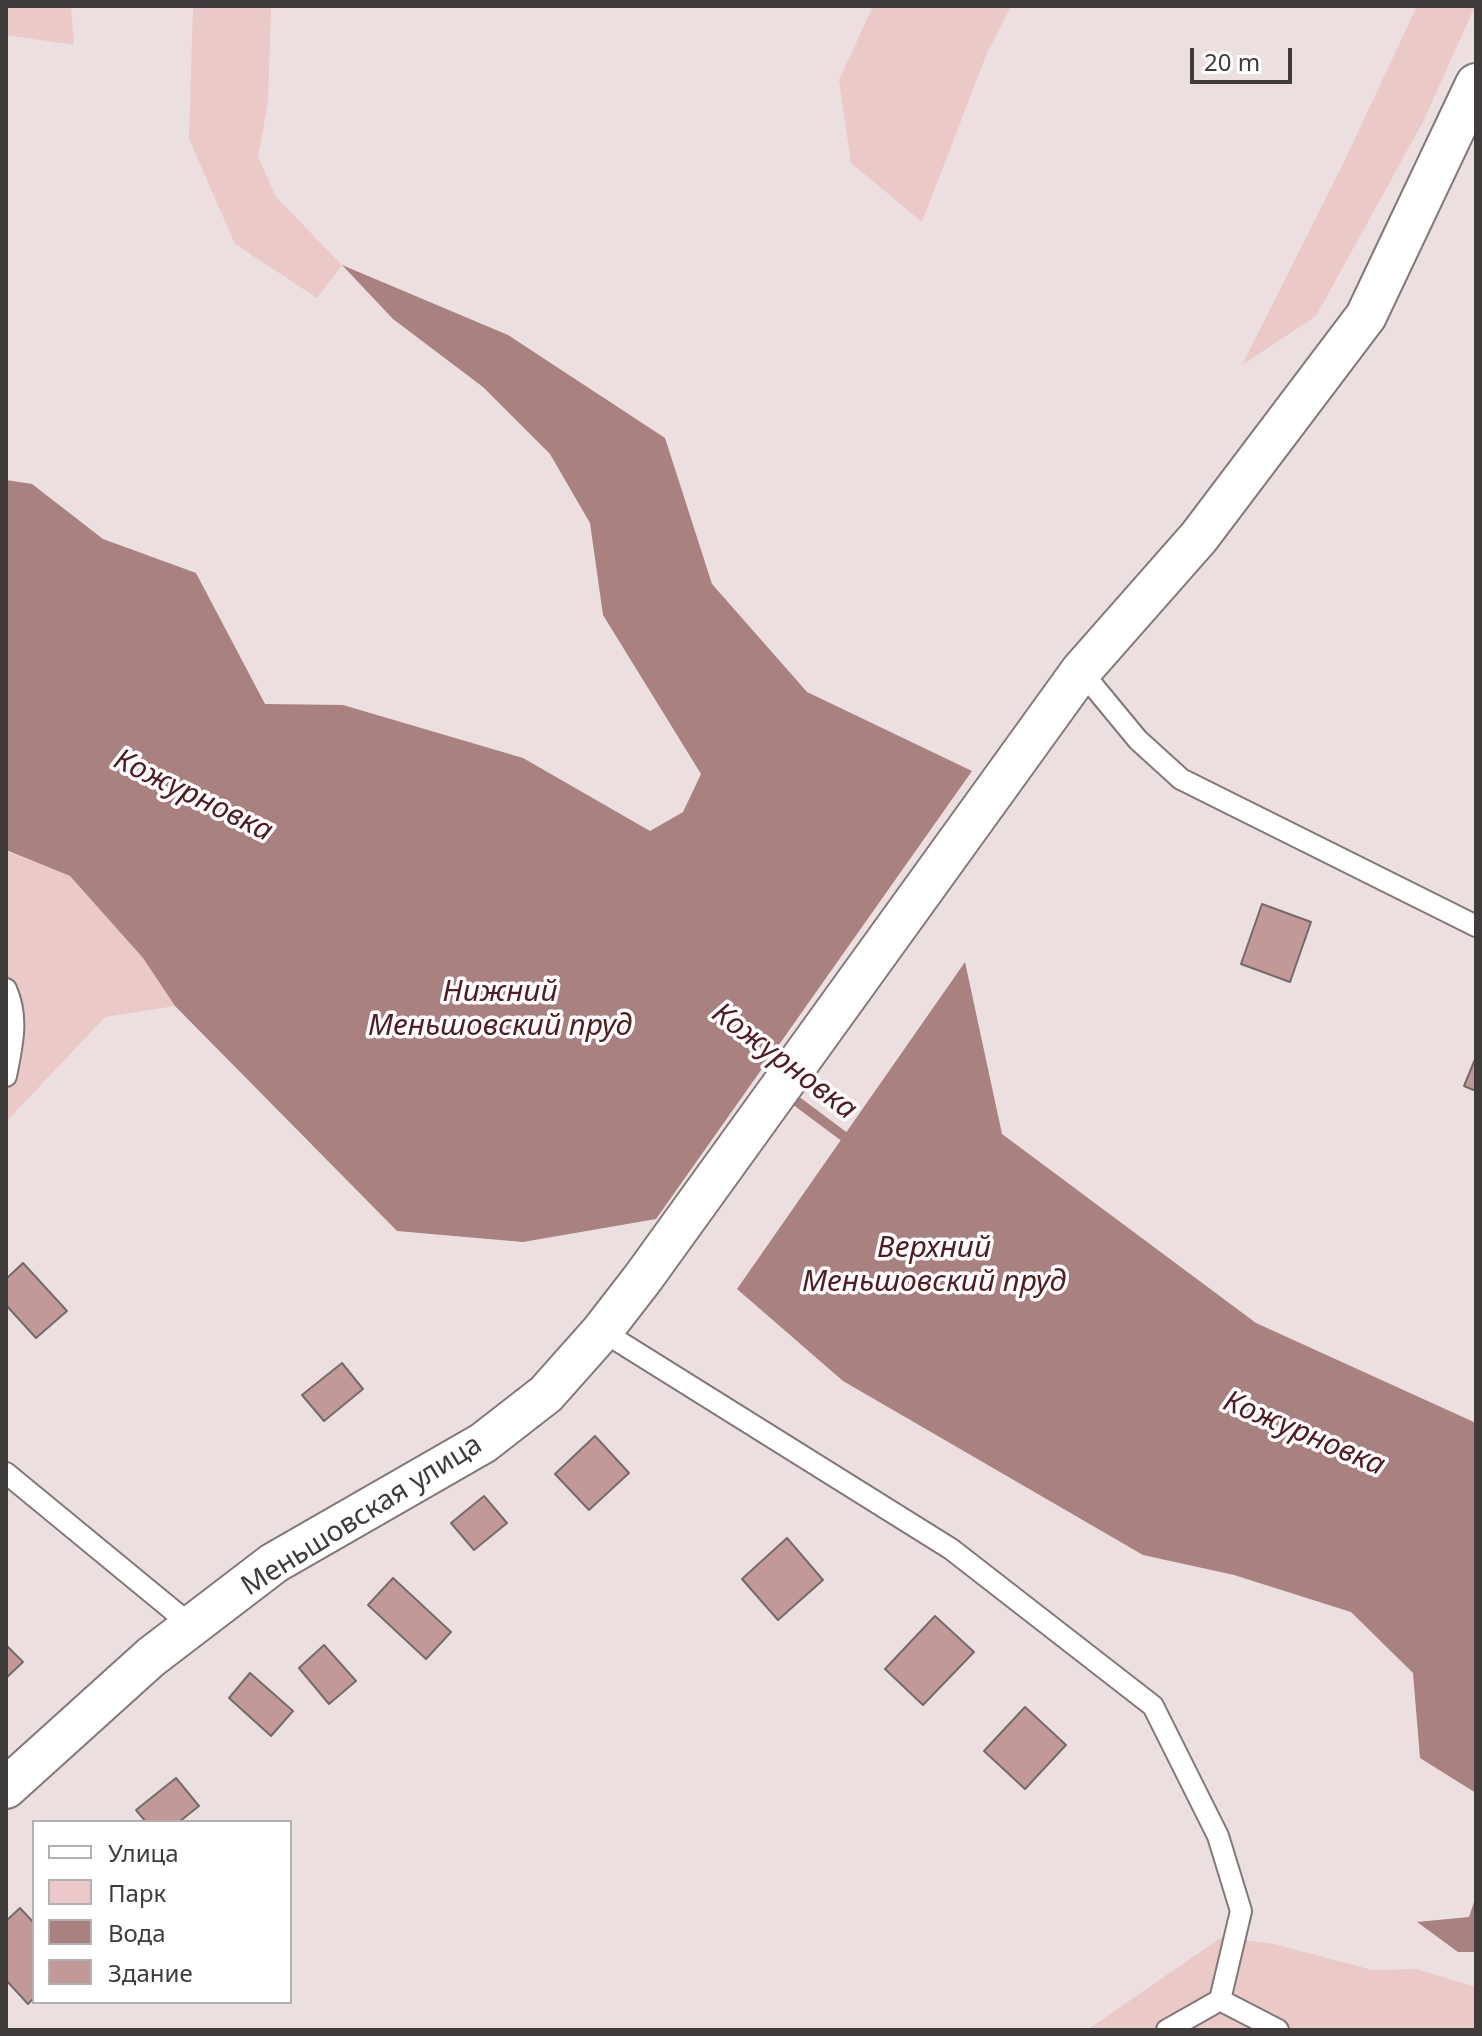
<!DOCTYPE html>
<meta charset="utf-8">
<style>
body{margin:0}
#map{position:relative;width:1482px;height:2036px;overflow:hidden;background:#ebdfdf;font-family:"Noto Sans",sans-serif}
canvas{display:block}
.frame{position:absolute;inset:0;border:8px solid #3f3b3b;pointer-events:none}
.legend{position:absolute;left:32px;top:1820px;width:260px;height:184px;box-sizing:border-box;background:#fff;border:2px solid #b2b1b1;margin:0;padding:10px 14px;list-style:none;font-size:24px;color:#3f3b3b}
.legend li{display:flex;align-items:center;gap:16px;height:40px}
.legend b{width:40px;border:2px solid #b2b1b1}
.scale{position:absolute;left:1190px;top:48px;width:102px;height:36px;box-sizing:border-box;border:4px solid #3f3b3b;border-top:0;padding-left:10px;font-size:24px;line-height:28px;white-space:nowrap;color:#3f3b3b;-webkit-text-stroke:6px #fff;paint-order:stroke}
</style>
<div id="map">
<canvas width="1482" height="2036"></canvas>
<div class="frame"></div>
<ul class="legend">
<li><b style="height:10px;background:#fff"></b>Улица</li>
<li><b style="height:22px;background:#ebc9c8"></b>Парк</li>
<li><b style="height:22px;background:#a98180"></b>Вода</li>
<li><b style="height:22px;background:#c29998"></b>Здание</li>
</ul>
<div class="scale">20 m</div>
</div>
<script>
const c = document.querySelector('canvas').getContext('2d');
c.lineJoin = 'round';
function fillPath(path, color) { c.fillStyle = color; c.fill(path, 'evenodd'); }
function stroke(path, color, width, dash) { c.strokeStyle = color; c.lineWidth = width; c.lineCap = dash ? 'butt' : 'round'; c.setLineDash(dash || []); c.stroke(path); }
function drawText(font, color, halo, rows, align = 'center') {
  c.font = font + ' "Noto Sans",sans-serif'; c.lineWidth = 7; c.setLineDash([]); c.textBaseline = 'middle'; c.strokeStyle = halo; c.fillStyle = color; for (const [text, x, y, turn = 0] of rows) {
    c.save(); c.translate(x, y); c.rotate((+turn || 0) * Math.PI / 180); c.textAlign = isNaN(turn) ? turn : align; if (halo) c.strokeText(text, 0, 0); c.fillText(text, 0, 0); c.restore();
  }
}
fillPath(new Path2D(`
 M 6,6 L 71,6 L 74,45 L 6,35 Z
 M 193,6 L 271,6 L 268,101 L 258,157 L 276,197 L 342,265 L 317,298 L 235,244 L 189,139 Z
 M 873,6 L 1011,6 L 987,53 L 922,222 L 851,163 L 839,80 Z
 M 1417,6 L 1475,6 L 1424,120 L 1316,316 L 1242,365 L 1342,166 Z
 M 6,851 L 70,876 L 143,958 L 175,1006 L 105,1017 L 6,1122 Z
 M 1222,1937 L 1274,1944 L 1372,1970 L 1416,1969 L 1476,1987 L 1476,2030 L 1087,2030 Z`), '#ebc9c8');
fillPath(new Path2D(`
 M 342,265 L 508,335 L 665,438 L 712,584 L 807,692 L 972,771 L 656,1219 L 523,1242 L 397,1231 L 175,1006 L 143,958 L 70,876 L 6,850 L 6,480 L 32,484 L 103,539 L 196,573 L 265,704 L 343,705 L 523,758 L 650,831 L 683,812 L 701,774 L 603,615 L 590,523 L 550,454 L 483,387 L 393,319 Z
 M 965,962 L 1002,1134 L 1256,1323 L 1476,1423 L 1476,1793 L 1420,1758 L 1413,1673 L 1351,1612 L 1234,1575 L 1143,1555 L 843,1381 L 737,1289 Z
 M 1476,1896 L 1476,1952 L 1458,1952 L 1417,1922 L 1469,1917 Z`), '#a98180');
stroke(new Path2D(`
 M 787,1094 L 854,1144`), '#a98180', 10);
const building = new Path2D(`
 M 1262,904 L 1311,922 L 1290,982 L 1241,964 Z
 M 1476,1057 L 1476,1091 L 1464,1086 Z
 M 23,1263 L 67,1311 L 36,1338 L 6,1305 L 6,1279 Z
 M 342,1363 L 363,1389 L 324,1421 L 302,1395 Z
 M 595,1436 L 629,1473 L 589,1510 L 555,1474 Z
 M 484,1496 L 507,1523 L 474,1550 L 451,1523 Z
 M 787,1538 L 823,1580 L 778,1620 L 742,1579 Z
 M 393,1578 L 451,1632 L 426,1659 L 368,1605 Z
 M 935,1616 L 974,1652 L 923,1705 L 885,1669 Z
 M 6,1645 L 23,1662 L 6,1678 Z
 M 324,1645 L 356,1681 L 329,1704 L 299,1668 Z
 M 250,1673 L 293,1711 L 271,1736 L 229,1698 Z
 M 1025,1707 L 1066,1745 L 1025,1789 L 984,1751 Z
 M 176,1778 L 199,1806 L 179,1822 L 146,1822 L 136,1810 Z
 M 20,1908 L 34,1923 L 34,1998 L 28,2004 L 6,1980 L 6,1921 Z`);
fillPath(building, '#c29998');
stroke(building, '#756a6a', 2);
const service = new Path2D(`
 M 1081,671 L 1138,740 L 1181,779 L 1476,926
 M 6,989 C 19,1018 12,1045 6,1076
 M 602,1331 L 951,1549 L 1153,1706 L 1218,1836 L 1241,1911 L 1220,2000
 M 6,1473 L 192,1626
 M 1167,2030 L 1220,2000 L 1278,2030`);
const minor = new Path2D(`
 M 6,1788 L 151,1657 L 274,1563 L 483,1443 L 546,1394 L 602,1331 L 643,1278 L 1081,671 L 1199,537 L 1366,316 L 1476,84`);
stroke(service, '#827877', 24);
stroke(minor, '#827877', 44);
stroke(service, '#fff', 20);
stroke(minor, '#fff', 40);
drawText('28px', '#3f3b3b', '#fff', [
 ["Меньшовская улица",362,1516,-32]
]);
drawText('italic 30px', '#521d20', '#fff', [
 ["Кожурновка",193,796,26],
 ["Нижний",500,992],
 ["Меньшовский пруд",500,1026],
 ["Кожурновка",784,1062,37],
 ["Верхний",934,1248],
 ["Меньшовский пруд",934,1282],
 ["Кожурновка",1304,1434,23]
]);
</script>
